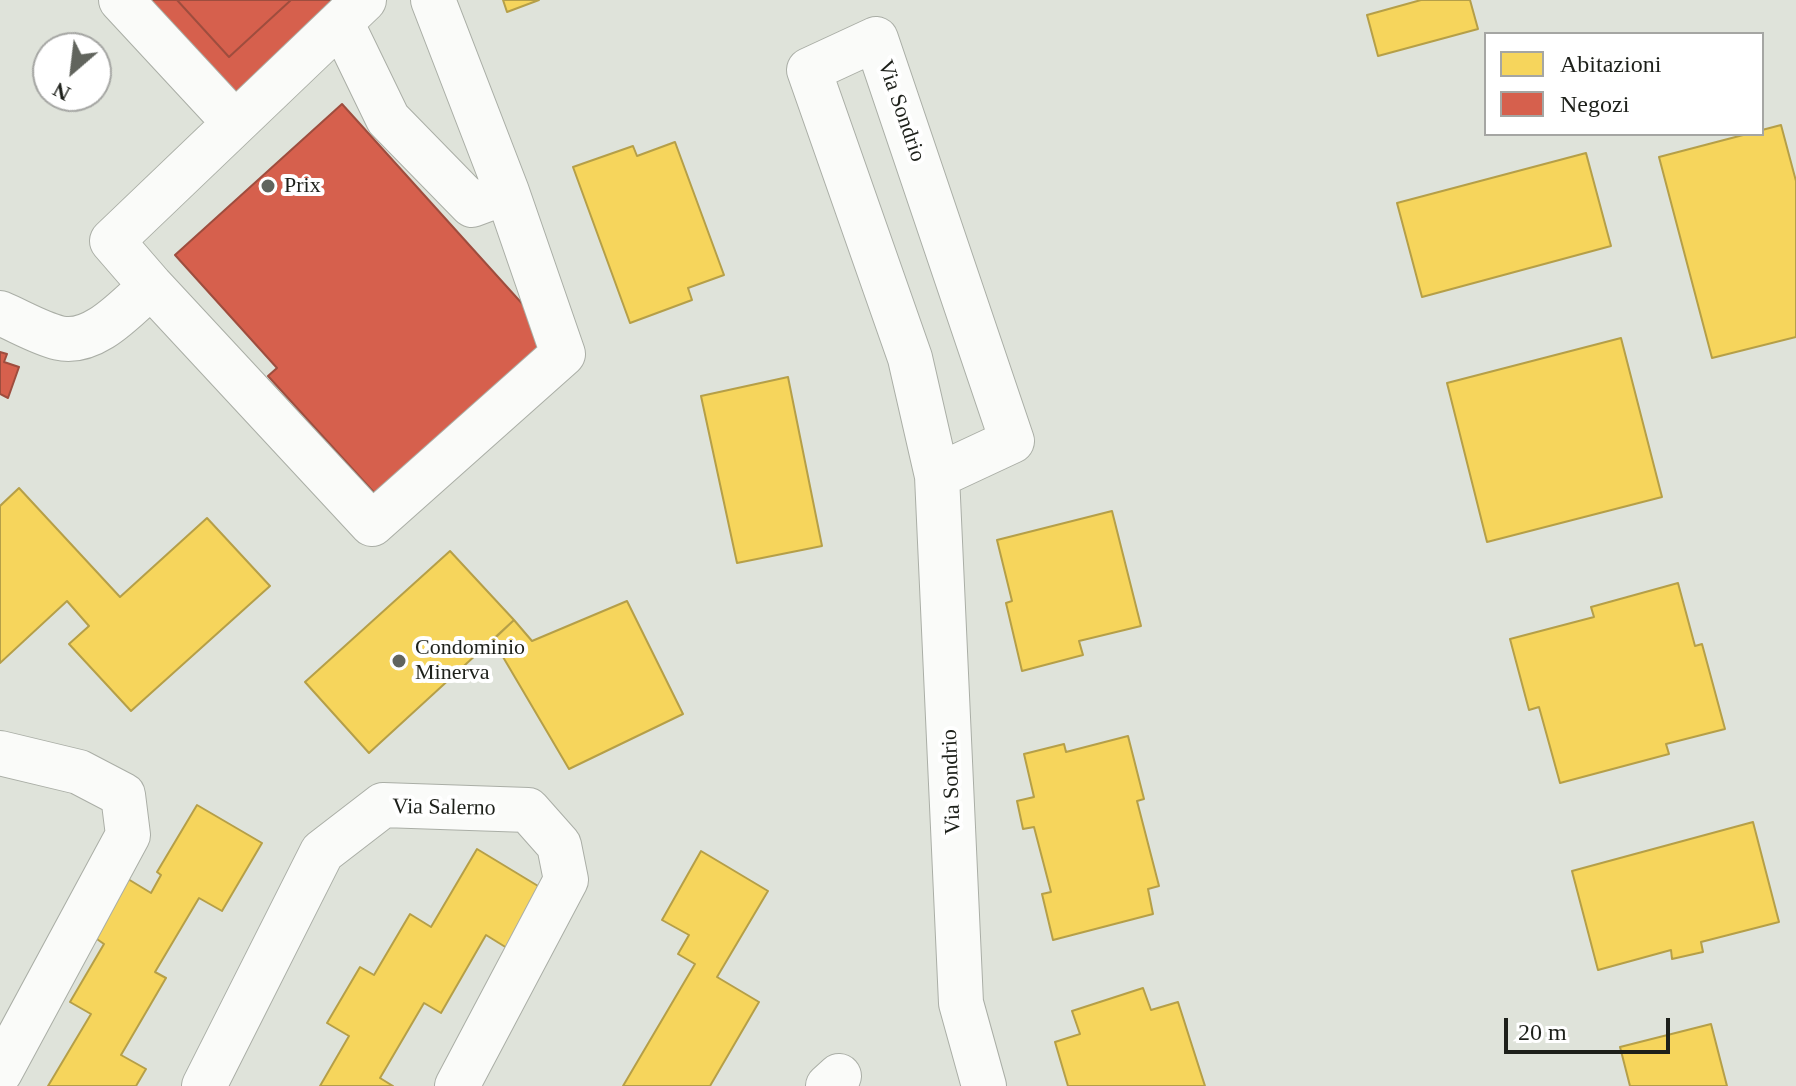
<!DOCTYPE html>
<style>
body{margin:0}
#map{position:relative;width:1796px;height:1086px;overflow:hidden;background:#dfe3da;font-family:"Times New Roman",serif}
canvas{display:block}
.legend{position:absolute;left:1484px;top:32px;width:280px;height:104px;box-sizing:border-box;background:#fff;border:2px solid #a5a6a3;margin:0;padding:10px 14px;list-style:none;font-size:24px;color:#1d201a}
.legend li{display:flex;align-items:center;gap:16px;height:40px}
.legend b{width:40px;border:2px solid #a5a6a3}
.north{position:absolute;left:32px;top:32px;width:80px;height:80px;box-sizing:border-box;background:#fff;border:2px solid #a5a6a3;border-radius:50%;rotate:208deg;font-size:22px;font-weight:700;line-height:32px;text-align:center;color:#1d201a}
.north::after{content:'';display:block;margin:auto;width:28px;height:36px;background:#61645d;clip-path:polygon(50% 0,100% 100%,50% 72%,0 100%)}
.scale{position:absolute;left:1504px;top:1018px;width:166px;height:36px;box-sizing:border-box;border:4px solid #1d201a;border-top:0;padding-left:10px;font-size:24px;line-height:28px;white-space:nowrap;color:#1d201a;-webkit-text-stroke:6px #fff;paint-order:stroke}
</style>
<div id="map">
<canvas width="1796" height="1086"></canvas>
<ul class="legend">
<li><b style="height:22px;background:#f6d55c"></b>Abitazioni</li>
<li><b style="height:22px;background:#d6604d"></b>Negozi</li>
</ul>
<div class="north">N</div>
<div class="scale">20 m</div>
</div>
<script>
const c = document.querySelector('canvas').getContext('2d');
c.lineJoin = 'round';
function fillPath(path, color) { c.fillStyle = color; c.fill(path, 'evenodd'); }
function stroke(path, color, width, dash) { c.strokeStyle = color; c.lineWidth = width; c.lineCap = dash ? 'butt' : 'round'; c.setLineDash(dash || []); c.stroke(path); }
function drawText(font, color, halo, rows, align = 'center') {
  c.font = font + ' "Times New Roman",serif'; c.lineWidth = 8; c.setLineDash([]); c.textBaseline = 'middle'; c.strokeStyle = halo; c.fillStyle = color; for (const [text, x, y, turn = 0] of rows) {
    c.save(); c.translate(x, y); c.rotate((+turn || 0) * Math.PI / 180); c.textAlign = isNaN(turn) ? turn : align; if (halo) c.strokeText(text, 0, 0); c.fillText(text, 0, 0); c.restore();
  }
}
const homes = new Path2D(`
 M 503,0 L 539,0 L 507,12 Z
 M 1421,0 L 1470,0 L 1478,29 L 1378,56 L 1367,15 Z
 M 1781,125 L 1796,181 L 1796,337 L 1712,358 L 1659,157 L 1747,134 L 1762,134 L 1762,130 Z
 M 675,142 L 724,275 L 688,288 L 692,300 L 630,323 L 573,167 L 633,146 L 637,156 Z
 M 1586,153 L 1611,246 L 1422,297 L 1397,203 Z
 M 1621,338 L 1662,497 L 1487,542 L 1447,383 Z
 M 788,377 L 822,546 L 737,563 L 701,396 Z
 M 19,488 L 120,597 L 207,518 L 270,586 L 131,711 L 69,644 L 89,626 L 67,601 L 0,663 L 0,506 Z
 M 1112,511 L 1141,626 L 1079,641 L 1083,655 L 1022,671 L 1006,603 L 1012,601 L 997,540 Z
 M 450,551 L 514,620 L 369,753 L 305,682 Z
 M 1678,583 L 1695,646 L 1702,644 L 1725,729 L 1666,744 L 1669,754 L 1560,783 L 1539,707 L 1529,710 L 1510,639 L 1594,617 L 1591,607 Z
 M 627,601 L 683,714 L 569,769 L 493,640 L 514,620 L 532,641 Z
 M 1128,736 L 1144,799 L 1137,801 L 1159,886 L 1148,889 L 1153,914 L 1053,940 L 1042,894 L 1051,892 L 1034,827 L 1023,829 L 1017,801 L 1034,797 L 1024,754 L 1064,744 L 1066,752 Z
 M 197,805 L 262,843 L 222,911 L 199,898 L 155,972 L 166,978 L 121,1055 L 146,1069 L 136,1086 L 48,1086 L 91,1014 L 70,1002 L 104,944 L 94,937 L 128,879 L 151,893 L 161,875 L 157,872 Z
 M 1753,822 L 1779,922 L 1701,942 L 1703,952 L 1672,959 L 1671,950 L 1598,970 L 1572,871 Z
 M 477,849 L 543,889 L 507,948 L 486,935 L 441,1013 L 424,1003 L 380,1078 L 393,1086 L 320,1086 L 349,1036 L 327,1023 L 360,967 L 374,975 L 410,914 L 431,927 Z
 M 701,851 L 768,891 L 717,977 L 759,1002 L 710,1086 L 623,1086 L 695,964 L 678,954 L 689,935 L 662,920 Z
 M 1143,988 L 1151,1010 L 1178,1002 L 1205,1086 L 1068,1086 L 1055,1042 L 1080,1034 L 1072,1011 Z
 M 1711,1024 L 1727,1086 L 1630,1086 L 1620,1047 Z`);
fillPath(homes, '#f6d55c');
stroke(homes, '#b59f48', 2);
const shops = new Path2D(`
 M 128,0 L 177,0 L 229,57 L 291,0 L 349,0 L 230,110 Z
 M 177,0 L 291,0 L 229,57 Z
 M 342,104 L 554,339 L 379,498 L 268,376 L 277,368 L 175,255 Z
 M 0,352 L 7,354 L 4,362 L 19,367 L 8,398 L 0,394 Z`);
fillPath(shops, '#d6604d');
stroke(shops, '#9e4d3e', 2);
const minor = new Path2D(`
 M 121,0 L 235,123
 M 364,0 L 112,241 L 151,286 L 372,524 L 563,354 L 507,192 L 433,0
 M 341,22 L 388,119 L 472,205 L 507,192
 M 0,313 C 19,321 39,333 59,338 C 94,346 127,307 151,286
 M 937,476 L 1012,441 L 876,39 L 809,70 L 910,358 L 937,476 L 961,1003 L 984,1086
 M 0,753 L 79,772 L 123,795 L 128,835 L 0,1072
 M 204,1086 L 322,852 L 383,805 L 528,810 L 559,845 L 566,880 L 457,1086
 M 828,1086 L 839,1076`);
stroke(minor, '#aaaea6', 46);
stroke(minor, '#fafbf9', 44);
for (const [x, y, r, color] of [
 [268,186,8,"#61645d"],
 [399,661,8,"#61645d"]
]) { const dot = new Path2D(); dot.arc(x, y, r, 0, 2 * Math.PI); c.fillStyle = color; c.fill(dot); stroke(dot, '#fff', 3); }
drawText('22px', '#1d201a', '#fff', [
 ["Via Sondrio",901,111,71],
 ["Via Sondrio",952,782,-92],
 ["Via Salerno",444,808,1]
]);
drawText('22px', '#1d201a', '#fff', [
 ["Prix",284,186],
 ["Condominio",415,648],
 ["Minerva",415,673]
], 'left');
</script>
